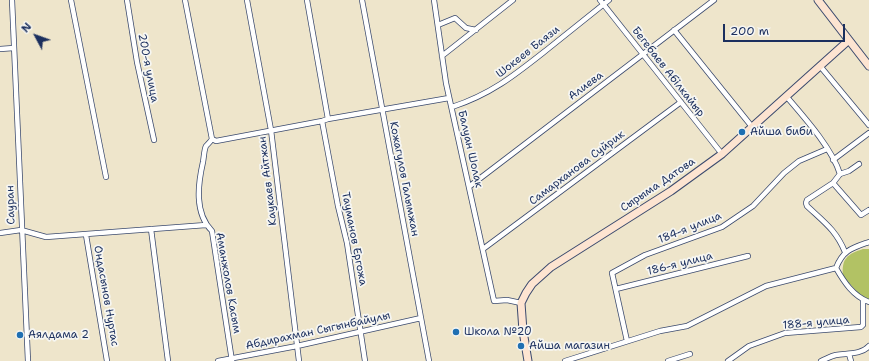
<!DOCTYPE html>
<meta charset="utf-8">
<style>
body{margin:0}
#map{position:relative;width:869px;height:361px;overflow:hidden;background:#eee5cb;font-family:"Shantell Sans",sans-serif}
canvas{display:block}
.north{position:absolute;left:16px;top:16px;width:40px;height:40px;-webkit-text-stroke:3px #f6f6f2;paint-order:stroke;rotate:311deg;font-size:11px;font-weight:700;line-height:16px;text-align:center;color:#1b2f5e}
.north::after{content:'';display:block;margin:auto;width:14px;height:18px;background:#1b2f5e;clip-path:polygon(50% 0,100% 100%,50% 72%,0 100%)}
.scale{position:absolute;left:723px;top:24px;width:122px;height:18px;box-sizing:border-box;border:2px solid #1b2f5e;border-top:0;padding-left:5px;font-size:12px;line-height:14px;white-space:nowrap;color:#1b2f5e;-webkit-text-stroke:3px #f6f6f2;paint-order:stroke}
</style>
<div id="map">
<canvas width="869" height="361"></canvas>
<div class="north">N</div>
<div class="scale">200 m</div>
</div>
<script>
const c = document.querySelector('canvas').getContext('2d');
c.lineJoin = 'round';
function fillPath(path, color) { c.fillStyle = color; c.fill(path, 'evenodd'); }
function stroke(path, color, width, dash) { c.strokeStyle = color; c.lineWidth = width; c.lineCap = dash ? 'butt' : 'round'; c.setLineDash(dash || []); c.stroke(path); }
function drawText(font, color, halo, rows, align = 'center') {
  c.font = font + ' "Shantell Sans",sans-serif'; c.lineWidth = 3.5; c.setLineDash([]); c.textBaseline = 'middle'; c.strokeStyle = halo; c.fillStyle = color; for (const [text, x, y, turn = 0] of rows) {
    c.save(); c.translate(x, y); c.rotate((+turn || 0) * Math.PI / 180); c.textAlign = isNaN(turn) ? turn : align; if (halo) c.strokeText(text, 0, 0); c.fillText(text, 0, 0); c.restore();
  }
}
fillPath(new Path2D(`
 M 863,249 L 869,249 L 869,300 L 858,293 L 843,276 C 841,258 848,254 863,249 Z`), '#b2c264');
const street = new Path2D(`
 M 12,0 L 28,361
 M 71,0 L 106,177
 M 127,0 L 137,62 L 154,140
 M 185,0 L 212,139 C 211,141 208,144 206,146 C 204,150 204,157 203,162 C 198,184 194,213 212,231 L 232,361
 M 247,0 L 271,130 L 299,361
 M 307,0 L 328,119
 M 362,0 L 429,361
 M 434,0 L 446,83 L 494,301 L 507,300 L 521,303
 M 600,0 L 722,154
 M 438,25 L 455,18 L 466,28 L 476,30
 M 674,30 L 753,128
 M 0,49 L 14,48
 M 442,56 L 513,0
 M 820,66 L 869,125
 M 786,96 C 804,117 832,148 840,174
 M 452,107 C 492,94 516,74 549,48 C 569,32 589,16 609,0
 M 322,121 L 338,206 L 347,243 L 365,361
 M 212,139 L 216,141 L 322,121 L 328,119 L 449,98
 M 833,160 L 869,133
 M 833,183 L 861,215 L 869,210
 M 470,186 L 714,0
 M 151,229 L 168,361
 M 0,233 L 21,230 L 46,237 L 206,225
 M 86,235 L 107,361
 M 869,242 C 852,248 843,250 836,268 C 844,282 853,296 869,302
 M 483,249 L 681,102
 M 845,252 C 836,230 824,222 807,206 L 806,203 L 807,200 L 833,183 L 840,174 L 849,171 L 859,164
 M 616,289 L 748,256
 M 627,341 L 612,273 L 645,255 L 722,227 L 753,206 L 784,173 L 799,161 L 827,149
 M 849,354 L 851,361
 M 218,361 L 297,346 L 421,318
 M 565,361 L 660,331 L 687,326 L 766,286 L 836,268
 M 668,361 L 690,354
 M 728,361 L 749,346 L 785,333 L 861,327 L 863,325 L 863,300
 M 821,361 C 826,359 831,356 836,355 C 847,353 861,355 869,346`);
const secondary = new Path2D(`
 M 818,0 L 869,66
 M 528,361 L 523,331 L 521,303 L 526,293 L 532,284 L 551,267 L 671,191 L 722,154 L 849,40`);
stroke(street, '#3b4a6e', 6);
stroke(secondary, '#3b4a6e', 9);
stroke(street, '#fff', 4.5);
stroke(secondary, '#fde4d1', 7);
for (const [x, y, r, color] of [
 [742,132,4,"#1f6fb2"],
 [456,332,4,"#1f6fb2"],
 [20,335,4,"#1f6fb2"],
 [521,346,4,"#1f6fb2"]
]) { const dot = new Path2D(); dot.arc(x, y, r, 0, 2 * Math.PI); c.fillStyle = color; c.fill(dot); stroke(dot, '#f6f6f2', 1.5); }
drawText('11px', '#1b2f5e', '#f6f6f2', [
 ["Шокеев Баязи",528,52,-38],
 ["200-я улица",148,68,79],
 ["Бегебаев Абілкайыр",668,72,52],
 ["Алиева",586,86,-37],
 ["Балуан Шолак",470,149,77],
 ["Самарханова Суйрик",577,168,-37],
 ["Кожагулов Галымжан",404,179,79],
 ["Каукаев Айтжан",268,181,-97],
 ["Сырыма Датова",658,185,-34],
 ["Сауран",11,205,-92],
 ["184-я улица",690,228,-22],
 ["Тауманов Ергожа",354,239,79],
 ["186-я улица",680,264,-14],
 ["Аманжолов Касым",228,283,80],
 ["Ондасынов Нуртас",106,296,80],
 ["188-я улица",816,323,-5],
 ["Абдирахман Сыгынбайулы",318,331,-12]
]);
drawText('11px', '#1b2f5e', '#f6f6f2', [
 ["Айша биби",750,132],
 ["Школа №20",464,332],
 ["Аялдама 2",28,335],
 ["Айша магазин",529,346]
], 'left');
</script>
